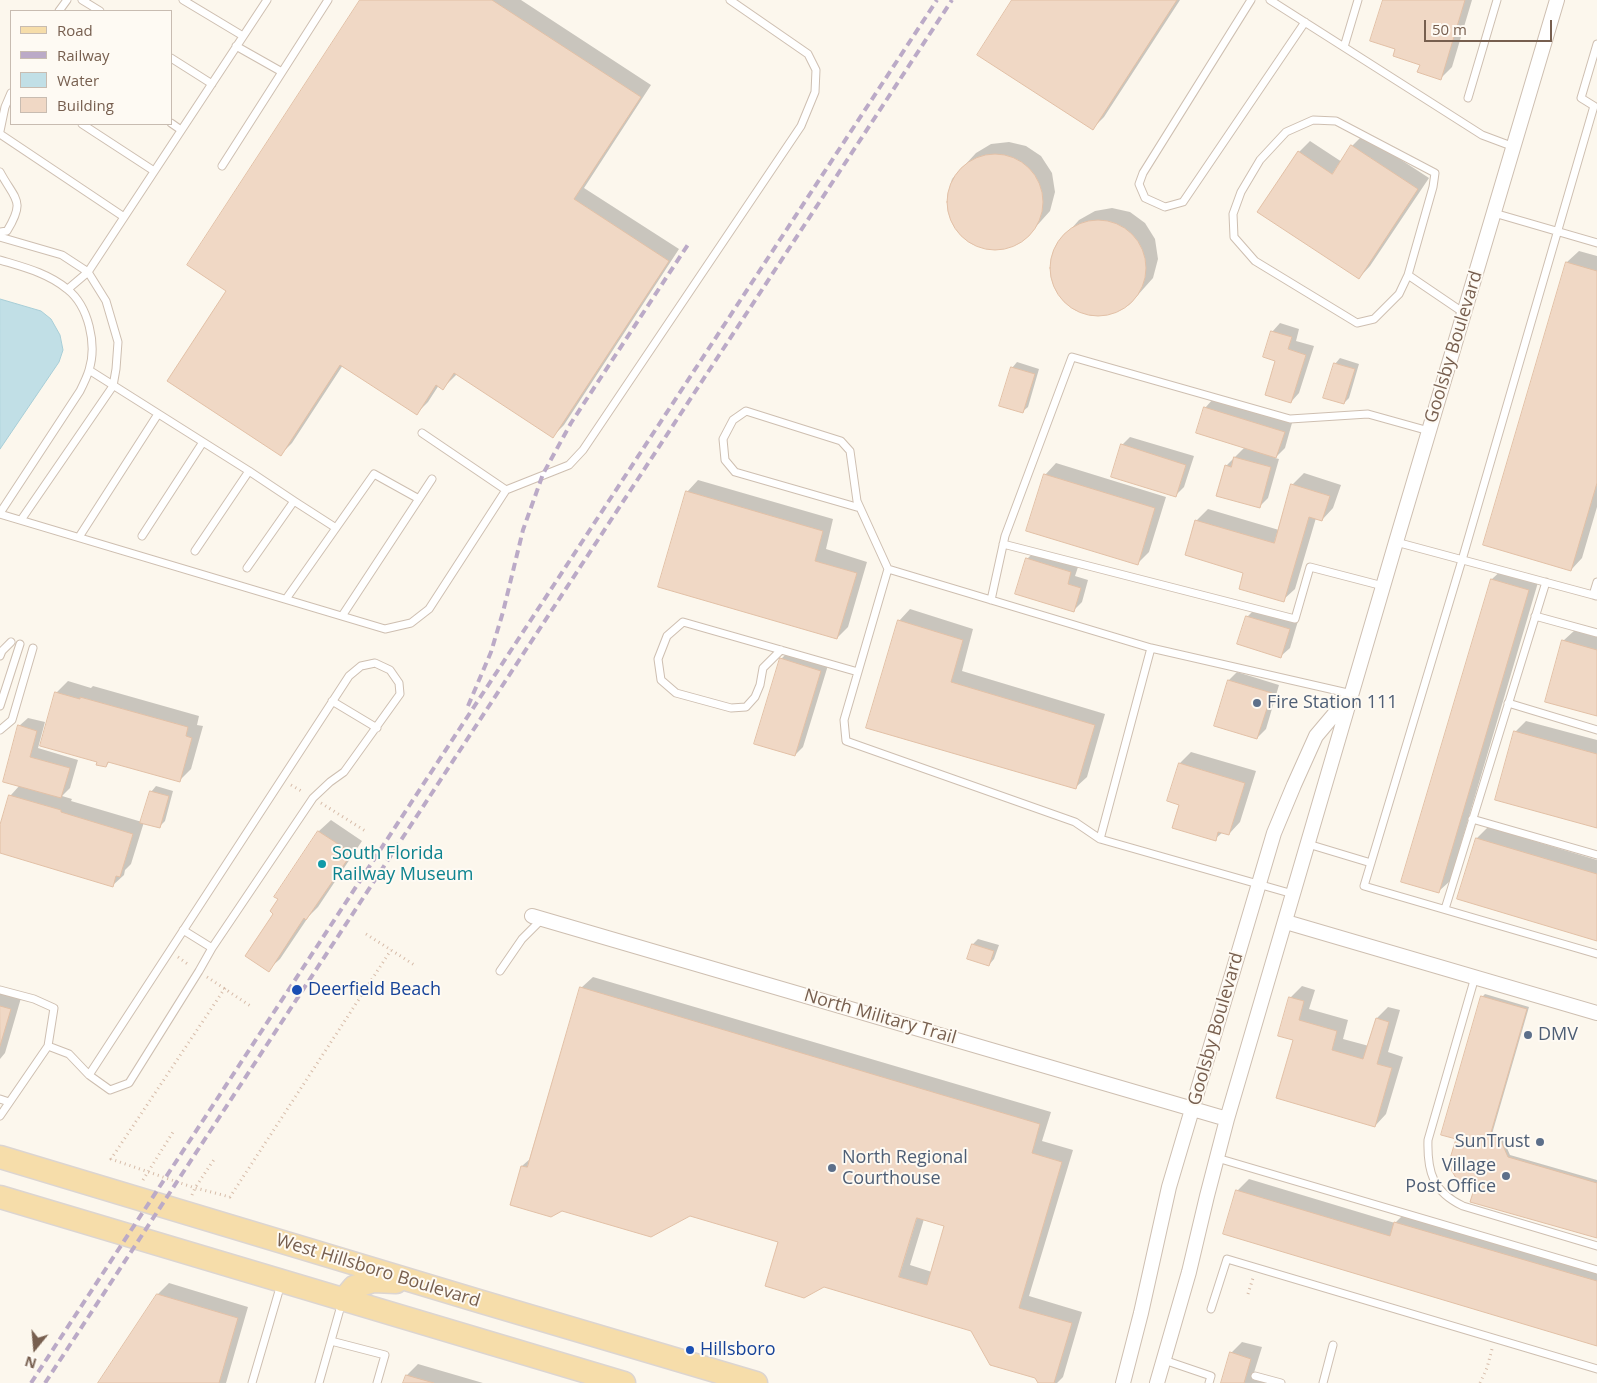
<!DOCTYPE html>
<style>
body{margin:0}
#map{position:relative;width:1597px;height:1383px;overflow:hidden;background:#fcf7ed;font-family:"Open Sans",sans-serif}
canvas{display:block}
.legend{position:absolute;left:10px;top:10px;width:162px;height:115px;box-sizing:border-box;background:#fefaf3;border:1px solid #c8bcb1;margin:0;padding:6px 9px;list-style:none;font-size:15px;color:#775f4f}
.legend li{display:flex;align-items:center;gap:10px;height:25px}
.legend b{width:25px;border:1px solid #c8bcb1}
.north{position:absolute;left:10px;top:1323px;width:50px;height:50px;-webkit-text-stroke:4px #fefaf3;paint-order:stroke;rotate:197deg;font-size:14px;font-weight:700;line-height:20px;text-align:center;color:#775f4f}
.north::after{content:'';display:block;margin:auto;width:18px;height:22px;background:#775f4f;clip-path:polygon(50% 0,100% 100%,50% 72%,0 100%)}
.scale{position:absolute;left:1424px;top:20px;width:128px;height:22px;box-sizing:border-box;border:2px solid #775f4f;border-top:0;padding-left:6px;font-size:15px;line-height:18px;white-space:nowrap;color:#775f4f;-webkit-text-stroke:4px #fefaf3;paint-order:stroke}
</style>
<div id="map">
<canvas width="1597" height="1383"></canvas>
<ul class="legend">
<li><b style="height:6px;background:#f6ddaa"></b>Road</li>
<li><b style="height:6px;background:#bbaac7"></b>Railway</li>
<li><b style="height:14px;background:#c1dfe6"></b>Water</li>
<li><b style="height:14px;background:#f0d8c5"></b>Building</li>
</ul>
<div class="north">N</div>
<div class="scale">50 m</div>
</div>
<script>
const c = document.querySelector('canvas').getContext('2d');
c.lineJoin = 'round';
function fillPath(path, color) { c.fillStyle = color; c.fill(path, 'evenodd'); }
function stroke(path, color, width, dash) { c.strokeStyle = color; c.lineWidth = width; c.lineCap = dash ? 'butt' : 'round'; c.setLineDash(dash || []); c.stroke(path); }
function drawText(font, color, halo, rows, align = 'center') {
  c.font = font + ' "Open Sans",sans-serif'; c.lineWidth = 4; c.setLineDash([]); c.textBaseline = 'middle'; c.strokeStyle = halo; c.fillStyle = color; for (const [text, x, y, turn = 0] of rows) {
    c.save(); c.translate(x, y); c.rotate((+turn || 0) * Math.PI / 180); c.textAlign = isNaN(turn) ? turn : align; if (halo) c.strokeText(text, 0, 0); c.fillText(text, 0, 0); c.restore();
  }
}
const water = new Path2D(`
 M 0,299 L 41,311 L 51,319 L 60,335 L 63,350 L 59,362 L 0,449 Z`);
fillPath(water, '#c1dfe6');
stroke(water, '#a8ced7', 1);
fillPath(new Path2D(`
 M 362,0 L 521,0 L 651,85 L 584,188 L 679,249 L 564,425 L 553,436 L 457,374 L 443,388 L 439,385 L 428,402 L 417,413 L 343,365 L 292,443 L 281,454 L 228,290 Z
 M 1014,0 L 1180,0 L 1104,117 L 1093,128 Z
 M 1384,0 L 1472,0 L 1452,67 L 1441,78 L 1397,48 Z
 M 1363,135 L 1429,178 L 1370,266 L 1359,278 L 1299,152 L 1310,141 L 1342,162 L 1352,146 Z
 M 1009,142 L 1026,146 L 1041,156 L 1052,173 L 1055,192 L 1050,211 L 1025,239 L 1007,248 L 989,249 L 971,243 L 957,231 L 949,215 L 947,197 L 952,179 L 976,153 L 991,144 Z
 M 1112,208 L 1130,212 L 1145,223 L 1155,239 L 1158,259 L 1153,278 L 1129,305 L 1111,314 L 1092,316 L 1075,310 L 1061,298 L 1052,282 L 1051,263 L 1056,246 L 1079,220 L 1095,211 Z
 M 1579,251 L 1597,256 L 1597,507 L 1582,558 L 1571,570 L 1567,262 Z
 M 1280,323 L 1299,329 L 1296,341 L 1314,346 L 1299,393 L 1291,402 L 1277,360 L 1272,332 Z
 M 1340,358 L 1359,364 L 1349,398 L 1344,403 L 1335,364 Z
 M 1017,362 L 1039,369 L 1028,407 L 1022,412 L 1012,368 Z
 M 1213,399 L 1292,423 L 1285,448 L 1275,458 L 1279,459 L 1268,498 L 1259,507 L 1226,466 L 1245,447 L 1205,408 Z
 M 1130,437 L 1194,456 L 1184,487 L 1176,495 L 1122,445 Z
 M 1056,463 L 1166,497 L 1149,552 L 1137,564 L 1045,475 Z
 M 1304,473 L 1341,485 L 1333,508 L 1322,520 L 1316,518 L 1295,589 L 1283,600 L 1245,572 L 1196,521 L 1208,509 L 1279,530 L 1292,485 Z
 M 698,480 L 833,519 L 826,549 L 867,562 L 848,627 L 837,638 L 687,492 Z
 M 1035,551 L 1079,564 L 1075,576 L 1088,580 L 1082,602 L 1073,611 L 1027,559 Z
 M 1504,568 L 1539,579 L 1450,881 L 1438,892 L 1403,881 L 1492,579 Z
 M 1256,608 L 1298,621 L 1290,648 L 1281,656 L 1247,617 Z
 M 910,609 L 973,629 L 962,671 L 1105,714 L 1087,777 L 1075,788 L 868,727 L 899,621 Z
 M 1575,630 L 1597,636 L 1597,715 L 1563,641 Z
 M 790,650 L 829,662 L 803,747 L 795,755 L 781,659 Z
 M 1237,672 L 1279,685 L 1266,729 L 1257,738 L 1215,725 L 1229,680 Z
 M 68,681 L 91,688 L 93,686 L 199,716 L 197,725 L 203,726 L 191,769 L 180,780 L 110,761 L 106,766 L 99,761 L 56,693 Z
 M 28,718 L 45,722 L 38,748 L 78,760 L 70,788 L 62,796 L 72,799 L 71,801 L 142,822 L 151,792 L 156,786 L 173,791 L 165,821 L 159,827 L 144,822 L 131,864 L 125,870 L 124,875 L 112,886 L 0,852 L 0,830 L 11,795 L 20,785 L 19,726 Z
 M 1526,721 L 1597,740 L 1597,827 L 1515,732 Z
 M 1191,752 L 1256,771 L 1240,822 L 1229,834 L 1223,832 L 1215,839 L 1180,804 L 1180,763 Z
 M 331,820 L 362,841 L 318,907 L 309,916 L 280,959 L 268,970 L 275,913 L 279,899 L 276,897 L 319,831 Z
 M 1488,827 L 1597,860 L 1597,939 L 1477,838 Z
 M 978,939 L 999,945 L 994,959 L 989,965 L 973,944 Z
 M 593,977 L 1051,1112 L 1042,1141 L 1073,1150 L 1029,1296 L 1082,1312 L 1063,1377 L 1057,1383 L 1039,1383 L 1036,1377 L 972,1330 L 779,1241 L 522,1166 L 531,1158 L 581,988 ZM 924,1219 L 946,1225 L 932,1272 L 910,1265 Z
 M 1302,986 L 1315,990 L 1309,1009 L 1348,1020 L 1343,1039 L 1369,1046 L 1377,1018 L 1388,1007 L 1400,1010 L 1388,1052 L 1403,1057 L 1386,1114 L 1375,1126 L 1295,1039 L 1290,998 Z
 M 0,992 L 21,998 L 5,1053 L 0,1059 Z
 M 1485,994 L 1529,1007 L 1492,1134 L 1502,1137 L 1510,1155 L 1597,1180 L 1597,1237 L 1476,1185 L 1457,1138 L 1482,997 Z
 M 1249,1179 L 1395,1223 L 1407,1211 L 1597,1266 L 1597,1344 L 1237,1191 Z
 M 169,1283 L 248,1307 L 226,1383 L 99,1383 L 158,1294 Z
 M 1242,1342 L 1262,1347 L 1252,1379 L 1266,1383 L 1222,1383 L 1231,1353 Z
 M 418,1364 L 483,1383 L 404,1383 L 407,1375 Z`), '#0003');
const building = new Path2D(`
 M 360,0 L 492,0 L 641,97 L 574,199 L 669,261 L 553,438 L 454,373 L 443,390 L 436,385 L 417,415 L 340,365 L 281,456 L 167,381 L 226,291 L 187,265 Z
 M 1012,0 L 1177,0 L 1093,130 L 977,55 Z
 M 1383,0 L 1465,0 L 1441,80 L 1417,72 L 1420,65 L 1393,56 L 1395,49 L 1370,41 Z
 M 1351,145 L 1418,189 L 1359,279 L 1257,212 L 1298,151 L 1332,174 Z
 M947 202a48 48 0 1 1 96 0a48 48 0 1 1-96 0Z
 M1050 268a48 48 0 1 1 96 0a48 48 0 1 1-96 0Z
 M 1566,262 L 1597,271 L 1597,483 L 1571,571 L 1483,545 Z
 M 1271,331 L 1292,337 L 1288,349 L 1306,355 L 1291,403 L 1265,395 L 1275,361 L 1263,357 Z
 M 1334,363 L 1355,369 L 1344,404 L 1323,398 Z
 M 1011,367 L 1035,374 L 1023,413 L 999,406 Z
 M 1204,407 L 1285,432 L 1276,458 L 1196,433 Z
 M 1121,444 L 1186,465 L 1176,497 L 1111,477 Z
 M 1234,457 L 1271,467 L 1260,508 L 1216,496 L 1225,465 L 1231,467 Z
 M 1044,474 L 1155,508 L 1138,565 L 1026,531 Z
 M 1291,484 L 1330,496 L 1322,521 L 1309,517 L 1284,602 L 1239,589 L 1243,573 L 1185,555 L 1195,520 L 1274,543 Z
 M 686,491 L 823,531 L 815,561 L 857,573 L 837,639 L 658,587 Z
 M 1026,558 L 1071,572 L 1068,584 L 1081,588 L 1074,612 L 1015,594 Z
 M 1491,579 L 1529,590 L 1439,893 L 1401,882 Z
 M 1246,616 L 1290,629 L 1281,658 L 1237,644 Z
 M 898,620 L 963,640 L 951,682 L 1095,725 L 1076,789 L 866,728 Z
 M 1562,640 L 1597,650 L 1597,716 L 1545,702 Z
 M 780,658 L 821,671 L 795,756 L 754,744 Z
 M 1228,680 L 1272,693 L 1257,739 L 1214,726 Z
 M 55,692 L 80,699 L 80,697 L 188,727 L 186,736 L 192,738 L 180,782 L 108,762 L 106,767 L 96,765 L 97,762 L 40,746 Z
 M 18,725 L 37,731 L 30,757 L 70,768 L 61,798 L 3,782 Z
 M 1514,731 L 1597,754 L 1597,828 L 1495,800 Z
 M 1179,763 L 1245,783 L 1229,835 L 1218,832 L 1216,841 L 1172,828 L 1179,805 L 1167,801 Z
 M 150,791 L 169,796 L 160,828 L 140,823 Z
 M 9,795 L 61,810 L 61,812 L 133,834 L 120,877 L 116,876 L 113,887 L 0,853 L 0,825 Z
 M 318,831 L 352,853 L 306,920 L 304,918 L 269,972 L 245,956 L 273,914 L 270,911 L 278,899 L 274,897 Z
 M 1476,838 L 1597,874 L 1597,941 L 1457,899 Z
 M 972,944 L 994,951 L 989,966 L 967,959 Z
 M 580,987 L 1040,1124 L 1032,1153 L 1062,1162 L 1019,1308 L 1072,1323 L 1054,1383 L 1038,1383 L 1035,1378 L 990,1365 L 971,1331 L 824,1287 L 804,1298 L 765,1286 L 778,1242 L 690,1216 L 651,1237 L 562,1211 L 551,1217 L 510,1205 L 521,1166 L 527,1167 ZM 917,1218 L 944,1226 L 927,1285 L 899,1277 Z
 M 1481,996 L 1527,1009 L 1490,1136 L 1500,1139 L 1508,1157 L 1597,1183 L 1597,1238 L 1470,1202 L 1475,1186 L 1458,1181 L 1448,1165 L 1456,1139 L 1441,1135 Z
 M 1289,997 L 1304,1001 L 1299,1020 L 1337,1031 L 1332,1050 L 1363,1059 L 1376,1018 L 1389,1022 L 1377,1064 L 1392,1068 L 1375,1127 L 1276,1098 L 1293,1040 L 1278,1036 Z
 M 0,1006 L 11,1009 L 0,1046 Z
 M 1236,1190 L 1390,1236 L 1394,1222 L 1597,1281 L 1597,1346 L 1223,1234 Z
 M 157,1294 L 238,1318 L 219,1383 L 98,1383 Z
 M 1230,1352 L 1251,1359 L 1244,1383 L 1221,1383 Z
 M 406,1375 L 434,1383 L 403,1383 Z`);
fillPath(building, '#f0d8c5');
stroke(building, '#e2c0a6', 1);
const service = new Path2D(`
 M 82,0 L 100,11
 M 183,0 L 243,36
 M 1251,0 L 1143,173 L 1139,184 L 1145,198 L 1165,207 L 1183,202 L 1305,22
 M 1270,0 L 1482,135 L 1514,147
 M 59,11 L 67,0
 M 1597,44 L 1581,98 L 1594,106 L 1462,560 L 1364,886 L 1597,954
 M 236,46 L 282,72
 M 1344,47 L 1358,0
 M 171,58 L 212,84
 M 1468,98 L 1497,0
 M 171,123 L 181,130
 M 82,124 L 154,171
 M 0,131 L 5,107 L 11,93
 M 0,134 L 124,217
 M 222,166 L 328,0
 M 0,172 C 15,200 26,200 7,231 L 0,232
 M 1494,213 L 1597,243
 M 0,237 L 62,255 L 88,272 L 106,301 L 118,342 L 116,369 L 113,386 L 21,520
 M 0,260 C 23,267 48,273 67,289 C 89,306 97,345 89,370 C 87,377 83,385 80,391 L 0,513
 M 1408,275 L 1399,294 L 1374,319 L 1357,323 L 1255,261 L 1234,237 L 1233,214 L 1241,192 L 1260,160 L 1286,132 L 1313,120 L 1336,121 L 1435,173 L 1433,187 L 1408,275 L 1464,313
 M 68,289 L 88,272 L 267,0
 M 89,370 L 203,442
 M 506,490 L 569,465 L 583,450 L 801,126 L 815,92 L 816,70 L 808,54 L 730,0
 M 860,508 L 735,472 L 725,460 L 723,439 L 733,420 L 746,411 L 841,441 L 850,451 L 857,501 L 888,569 L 844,720 L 846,741 L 1075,822 L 1100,839 L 1293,894
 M 0,514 L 385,629 L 411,623 L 429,609 L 506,490 L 422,433
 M 142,536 L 203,442 L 249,471
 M 79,537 L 158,414
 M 1396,542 L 1593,595
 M 1003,544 L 1295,619 L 1310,567 L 1383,586
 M 195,551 L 249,471 L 294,501
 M 247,568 L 294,501 L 336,528
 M 888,569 L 1151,648 L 1100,839
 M 1596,596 L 1593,595 L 1597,582
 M 286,599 L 374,474 L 419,499
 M 991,600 L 1005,536 L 1072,357 L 1290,419 L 1368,414 L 1429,431
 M 342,616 L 432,479
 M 1535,616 L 1597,633
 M 1151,648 L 1352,694
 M 781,650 L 763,668 L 760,685 L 755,697 L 746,707 L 731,708 L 676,693 L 661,680 L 658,659 L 667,636 L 683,622 L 858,672
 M 0,656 L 2,651 L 11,642
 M 332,701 L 377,728
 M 1508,703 L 1597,730
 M 0,706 L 20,644
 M 0,730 L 12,720 L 33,648
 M 1472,819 L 1597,855
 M 1308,844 L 1371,863
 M 1445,909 L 1546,582
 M 183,930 L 212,948
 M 500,971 L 522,939 L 542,919
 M 1475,977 L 1428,1140 C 1427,1172 1433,1192 1463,1206 L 1597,1246
 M 0,990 L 34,999 L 54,1008 L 48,1046
 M 0,1099 L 9,1102
 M 0,1116 L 48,1046 L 69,1054 L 89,1075 L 110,1090 L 129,1083 L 199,971 L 212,948 L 313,798 L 330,782 L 344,772 L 400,694 L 399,683 L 390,670 L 375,663 L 361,666 L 349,676 L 89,1075
 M 1217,1158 L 1597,1270
 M 1211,1309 L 1227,1259 L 1597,1369
 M 331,1341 L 385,1355 L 377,1383
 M 1164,1360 L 1211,1376 L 1209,1383
 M 1255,1376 L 1281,1383
 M 252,1383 L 281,1284
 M 319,1383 L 342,1302
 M 1323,1383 L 1333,1345`);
const minor = new Path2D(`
 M 532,916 L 1227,1119
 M 1286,922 L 1597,1013
 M 1123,1383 L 1141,1313 L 1169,1187 L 1274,833 L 1294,785 L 1316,736 L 1348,698
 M 1157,1383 L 1189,1272 L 1207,1196 L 1227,1119 L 1396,542 L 1557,0`);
const primary = new Path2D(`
 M 0,1157 L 482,1302 L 756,1383
 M 0,1197 L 624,1383
 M 343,1300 L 354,1287 L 373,1281 L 396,1282`);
stroke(service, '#cebfb1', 9);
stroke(minor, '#cebfb1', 16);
stroke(primary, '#dcd5d1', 25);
stroke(new Path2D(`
 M 291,785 L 303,792
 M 321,803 L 367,832
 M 366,934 L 416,966
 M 178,957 L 189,965
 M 207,977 L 252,1007
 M 225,988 L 111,1159 L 192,1187 L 230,1197 L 391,950
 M 143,1180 L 173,1132
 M 192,1195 L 195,1188 L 215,1158
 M 1248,1294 L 1253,1278
 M 1480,1383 L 1487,1368 L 1492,1349`), '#d6bba8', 3, [1, 4]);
stroke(service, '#fff', 7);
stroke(minor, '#fff', 14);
stroke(primary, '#f6ddaa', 22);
stroke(new Path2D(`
 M 468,706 L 491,652 L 503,612 L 523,530 L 543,474 L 571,423 L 689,243
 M 31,1383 L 937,0
 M 45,1383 L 952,0`), '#bbaac7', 4, [8, 5]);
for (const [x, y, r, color] of [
 [1257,703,5,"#5c6f8a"],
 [322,864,5,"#0f9aa8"],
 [297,990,6,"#1a4fb4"],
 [1528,1035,5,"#5c6f8a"],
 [1540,1142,5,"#5c6f8a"],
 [832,1168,5,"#5c6f8a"],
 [1506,1176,5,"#5c6f8a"],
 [690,1350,5,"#1a4fb4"]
]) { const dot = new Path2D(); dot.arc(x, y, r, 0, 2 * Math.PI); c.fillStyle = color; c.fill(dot); stroke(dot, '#fefaf3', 2); }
drawText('18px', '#775f4f', '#fefaf3', [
 ["Goolsby Boulevard",1454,347,-73],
 ["North Military Trail",880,1017,16],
 ["Goolsby Boulevard",1216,1029,-74],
 ["West Hillsboro Boulevard",378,1271,17]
]);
drawText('18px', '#4e5e75', '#fefaf3', [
 ["Fire Station 111",1267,703],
 ["DMV",1538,1035],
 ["SunTrust",1530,1142,"right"],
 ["North Regional",842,1158],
 ["Courthouse",842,1179],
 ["Village",1496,1166,"right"],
 ["Post Office",1496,1187,"right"]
], 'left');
drawText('18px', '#0d838f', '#fefaf3', [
 ["South Florida",332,854],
 ["Railway Museum",332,875]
], 'left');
drawText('18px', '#164399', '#fefaf3', [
 ["Deerfield Beach",308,990],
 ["Hillsboro",700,1350]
], 'left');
</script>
